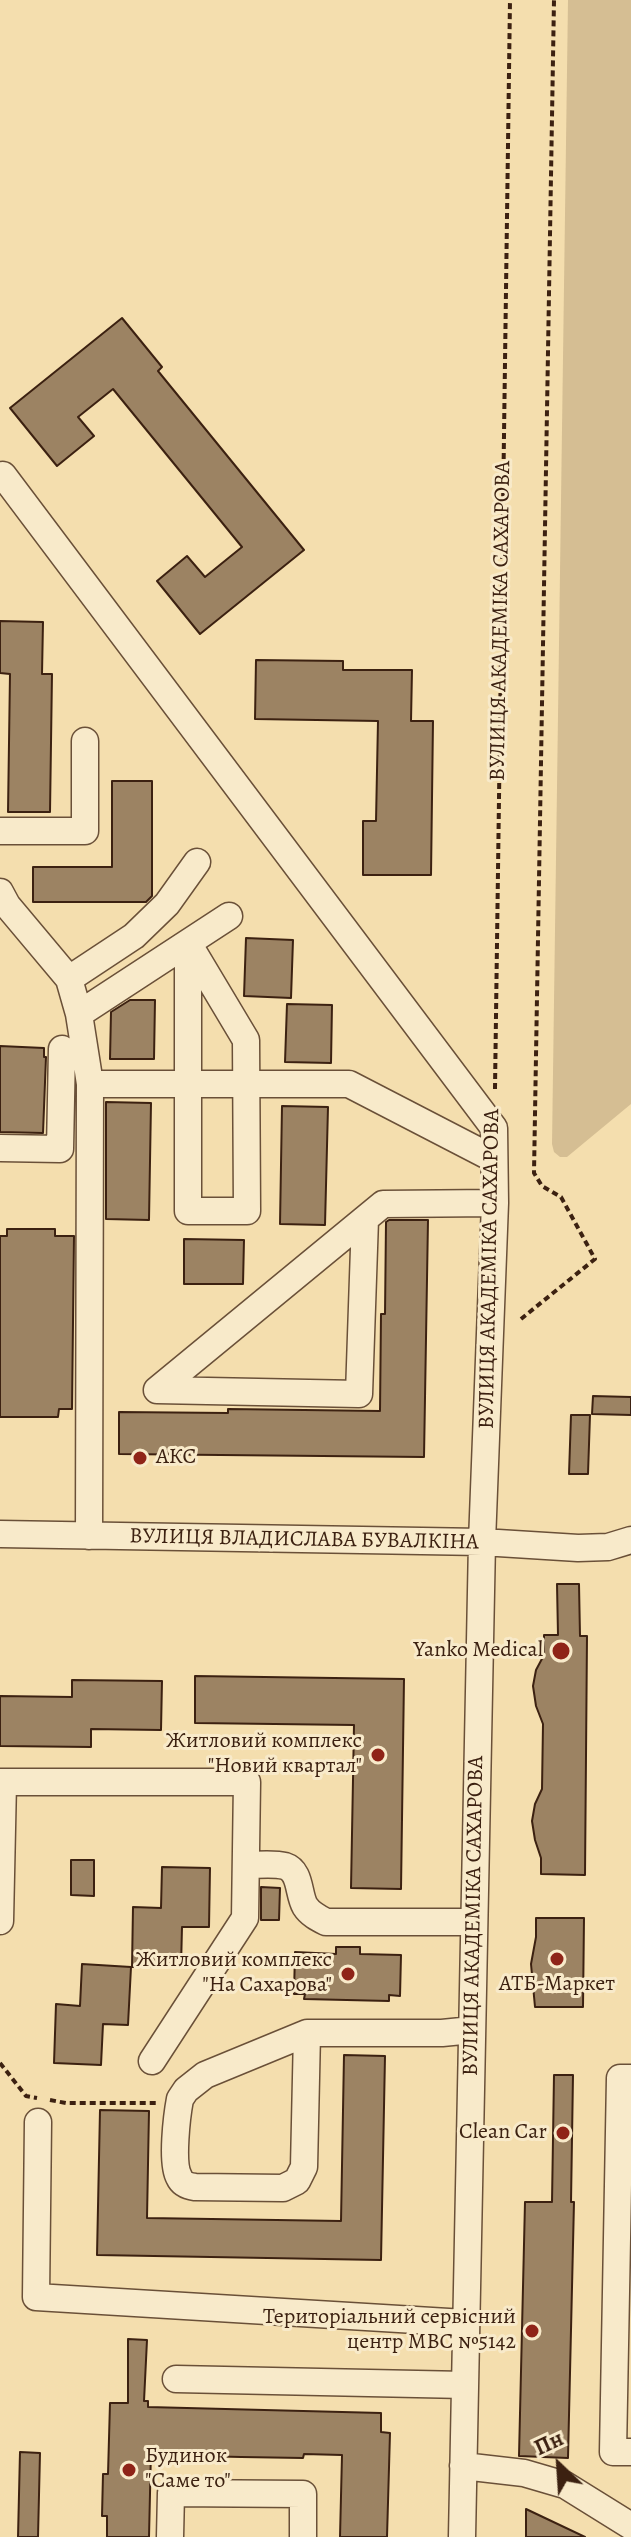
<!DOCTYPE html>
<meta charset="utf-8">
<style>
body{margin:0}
#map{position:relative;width:631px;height:2537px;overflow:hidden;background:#f4deae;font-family:Alegreya,serif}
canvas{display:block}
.north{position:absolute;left:519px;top:2425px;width:80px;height:80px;-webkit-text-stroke:6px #f8eaca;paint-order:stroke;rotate:335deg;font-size:22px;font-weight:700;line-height:32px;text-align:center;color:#3c2111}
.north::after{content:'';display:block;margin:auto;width:28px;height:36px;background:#3c2111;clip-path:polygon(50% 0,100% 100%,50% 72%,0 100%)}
</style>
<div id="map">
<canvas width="631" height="2537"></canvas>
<div class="north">Пн</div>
</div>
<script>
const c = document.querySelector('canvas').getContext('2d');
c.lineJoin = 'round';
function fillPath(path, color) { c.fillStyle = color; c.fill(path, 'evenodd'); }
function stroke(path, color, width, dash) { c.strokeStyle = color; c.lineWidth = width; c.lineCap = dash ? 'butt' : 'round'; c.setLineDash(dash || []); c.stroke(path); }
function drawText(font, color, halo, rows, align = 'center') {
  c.font = font + ' Alegreya,serif'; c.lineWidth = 6; c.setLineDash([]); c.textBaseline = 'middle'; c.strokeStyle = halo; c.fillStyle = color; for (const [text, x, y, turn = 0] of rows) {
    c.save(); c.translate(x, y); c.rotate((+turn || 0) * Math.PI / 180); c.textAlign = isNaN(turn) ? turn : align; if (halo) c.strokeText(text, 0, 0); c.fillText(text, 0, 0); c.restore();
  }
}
fillPath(new Path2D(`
 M 568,0 L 631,0 L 631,1104 L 567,1157 L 560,1157 L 554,1152 L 552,1144 Z`), '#d5be93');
const building = new Path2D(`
 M 122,318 L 162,367 L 158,371 L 304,550 L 200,634 L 157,581 L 187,556 L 205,577 L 242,547 L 113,389 L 78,417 L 94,436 L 57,466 L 10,408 Z
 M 0,621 L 43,622 L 42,674 L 52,674 L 50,812 L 8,812 L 10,674 L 0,673 Z
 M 256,660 L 343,661 L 343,670 L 412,670 L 411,721 L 433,721 L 431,875 L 363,875 L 363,821 L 376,821 L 378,721 L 255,719 Z
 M 112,781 L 152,781 L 152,896 L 146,902 L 33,902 L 33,867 L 112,867 Z
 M 246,938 L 293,940 L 291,998 L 244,996 Z
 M 130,1000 L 155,1000 L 154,1059 L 110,1059 L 111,1012 Z
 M 287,1004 L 332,1005 L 331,1063 L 285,1062 Z
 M 0,1046 L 44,1048 L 44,1057 L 46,1057 L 43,1133 L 0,1132 Z
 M 106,1102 L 151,1103 L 149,1220 L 106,1219 Z
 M 282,1106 L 328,1107 L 325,1225 L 280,1224 Z
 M 389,1220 L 428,1220 L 424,1457 L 119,1454 L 119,1412 L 228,1413 L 228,1409 L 380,1411 L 381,1314 L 385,1314 L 386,1222 Z
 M 7,1229 L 55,1229 L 55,1236 L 74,1236 L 72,1409 L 59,1409 L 58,1417 L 0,1417 L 0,1236 L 7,1236 Z
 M 184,1239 L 244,1240 L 243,1284 L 184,1284 Z
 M 593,1396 L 631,1397 L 631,1415 L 592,1414 Z
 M 571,1415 L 590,1415 L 588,1474 L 569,1474 Z
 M 557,1584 L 579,1584 L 580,1636 L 587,1636 L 585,1875 L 541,1874 L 541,1858 L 535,1840 L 532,1821 L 535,1804 L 542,1789 L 543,1724 L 536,1706 L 533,1686 L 536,1670 L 544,1655 L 544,1635 L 558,1635 Z
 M 195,1676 L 404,1679 L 401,1889 L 351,1888 L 354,1725 L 195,1723 Z
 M 72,1680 L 162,1681 L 161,1730 L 91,1729 L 91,1747 L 0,1746 L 0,1696 L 72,1697 Z
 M 71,1860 L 94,1860 L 94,1896 L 71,1895 Z
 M 162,1867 L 210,1868 L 209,1927 L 182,1927 L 181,1967 L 132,1967 L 133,1907 L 161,1908 Z
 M 261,1887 L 280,1888 L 279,1920 L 261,1920 Z
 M 536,1918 L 584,1918 L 583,2007 L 535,2007 L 531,1964 L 536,1937 Z
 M 336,1947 L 360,1947 L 360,1954 L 401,1955 L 400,1996 L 389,1995 L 389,2001 L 304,1999 L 305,1994 L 294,1994 L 295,1952 L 336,1954 Z
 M 82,1964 L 131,1967 L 128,2025 L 103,2024 L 101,2065 L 54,2063 L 56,2004 L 80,2006 Z
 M 344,2055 L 385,2056 L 381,2260 L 97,2255 L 100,2110 L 149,2111 L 147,2218 L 341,2221 Z
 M 554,2075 L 573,2075 L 571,2202 L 574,2202 L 568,2458 L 519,2456 L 525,2202 L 552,2202 Z
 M 128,2339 L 147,2340 L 144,2401 L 148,2401 L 148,2407 L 381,2413 L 381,2432 L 390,2433 L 387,2537 L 340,2537 L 342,2455 L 304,2454 L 303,2458 L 241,2457 L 200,2456 L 200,2451 L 151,2450 L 149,2537 L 107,2537 L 107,2516 L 102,2516 L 103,2474 L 108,2474 L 110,2403 L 128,2403 Z
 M 20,2452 L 40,2453 L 38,2537 L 18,2537 Z
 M 526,2509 L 585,2537 L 526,2537 Z`);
fillPath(building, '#9c8363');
stroke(building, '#3c2111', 2);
const minor = new Path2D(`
 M 3,475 L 494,1128 L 495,1203 L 482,1542 L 462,2537
 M 0,831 L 85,831 L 85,741
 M 0,892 L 7,905 L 69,979 L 79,1014 L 90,1084 L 89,1536
 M 188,943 L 246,1040 L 247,1211 L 188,1211 Z
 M 69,979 L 134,936 L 167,904 L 197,862
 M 79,1014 L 229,916
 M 90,1084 L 349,1084 L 494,1159
 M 0,1148 L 60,1149 L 62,1049
 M 157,1390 L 383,1204 L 495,1203
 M 157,1390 L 359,1394 L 365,1219
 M 0,1534 L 482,1542 L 578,1548 L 608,1547 L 631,1540
 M 0,1782 L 247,1782 L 245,1918 L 152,2061
 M 246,1865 C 258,1865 274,1863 285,1866 C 301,1871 298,1894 305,1906 C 310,1914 318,1918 326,1922 L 474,1922
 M 0,1921 L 3,1782
 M 307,2033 L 304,2167 L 297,2181 L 283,2188 L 195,2187 C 187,2186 182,2184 179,2177 C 171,2163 177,2115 180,2099 L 186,2090 L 205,2075 L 307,2033 L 442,2033 L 472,2030
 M 631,2078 L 620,2078 L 613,2452 L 631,2452
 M 38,2122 L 36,2297 L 465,2323
 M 176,2379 L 465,2385
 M 463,2466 L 524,2473 L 565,2485 L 631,2526
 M 170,2537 L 171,2493 L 303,2494 L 303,2537`);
stroke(minor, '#6a5038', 29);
stroke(new Path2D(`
 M 495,1089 L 510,0
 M 521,1319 L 595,1259 L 561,1197 L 542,1186 L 534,1173 L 554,0
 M 0,2063 L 26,2096 L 37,2098
 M 50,2100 L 66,2103 L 157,2103`), '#3c2111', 4, [6, 4]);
stroke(minor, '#f8eaca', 26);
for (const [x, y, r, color] of [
 [140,1458,8,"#8f2418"],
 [561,1651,10,"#8f2418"],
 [378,1755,8,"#8f2418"],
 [557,1959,8,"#8f2418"],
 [348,1974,8,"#8f2418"],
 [563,2133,8,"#8f2418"],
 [532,2331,8,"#8f2418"],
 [129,2470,8,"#8f2418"]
]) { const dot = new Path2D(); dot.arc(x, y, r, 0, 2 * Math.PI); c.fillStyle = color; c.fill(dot); stroke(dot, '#f8eaca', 3); }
drawText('22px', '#3c2111', '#f8eaca', [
 ["ВУЛИЦЯ АКАДЕМІКА САХАРОВА",501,621,-89],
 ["ВУЛИЦЯ АКАДЕМІКА САХАРОВА",490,1269,-89],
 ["ВУЛИЦЯ ВЛАДИСЛАВА БУВАЛКІНА",304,1540,1],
 ["ВУЛИЦЯ АКАДЕМІКА САХАРОВА",474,1916,-89]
]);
drawText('22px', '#3c2111', '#f8eaca', [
 ["АКС",156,1458,"left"],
 ["Yanko Medical",543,1651],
 ["Житловий комплекс",362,1742],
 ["\"Новий квартал\"",362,1767],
 ["Житловий комплекс",332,1961],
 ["\"На Сахарова\"",332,1986],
 ["АТБ-Маркет",557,1985,"center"],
 ["Clean Car",547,2133],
 ["Територіальний сервісний",516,2318],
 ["центр МВС №5142",516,2343],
 ["Будинок",145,2457,"left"],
 ["\"Саме то\"",145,2482,"left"]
], 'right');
</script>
